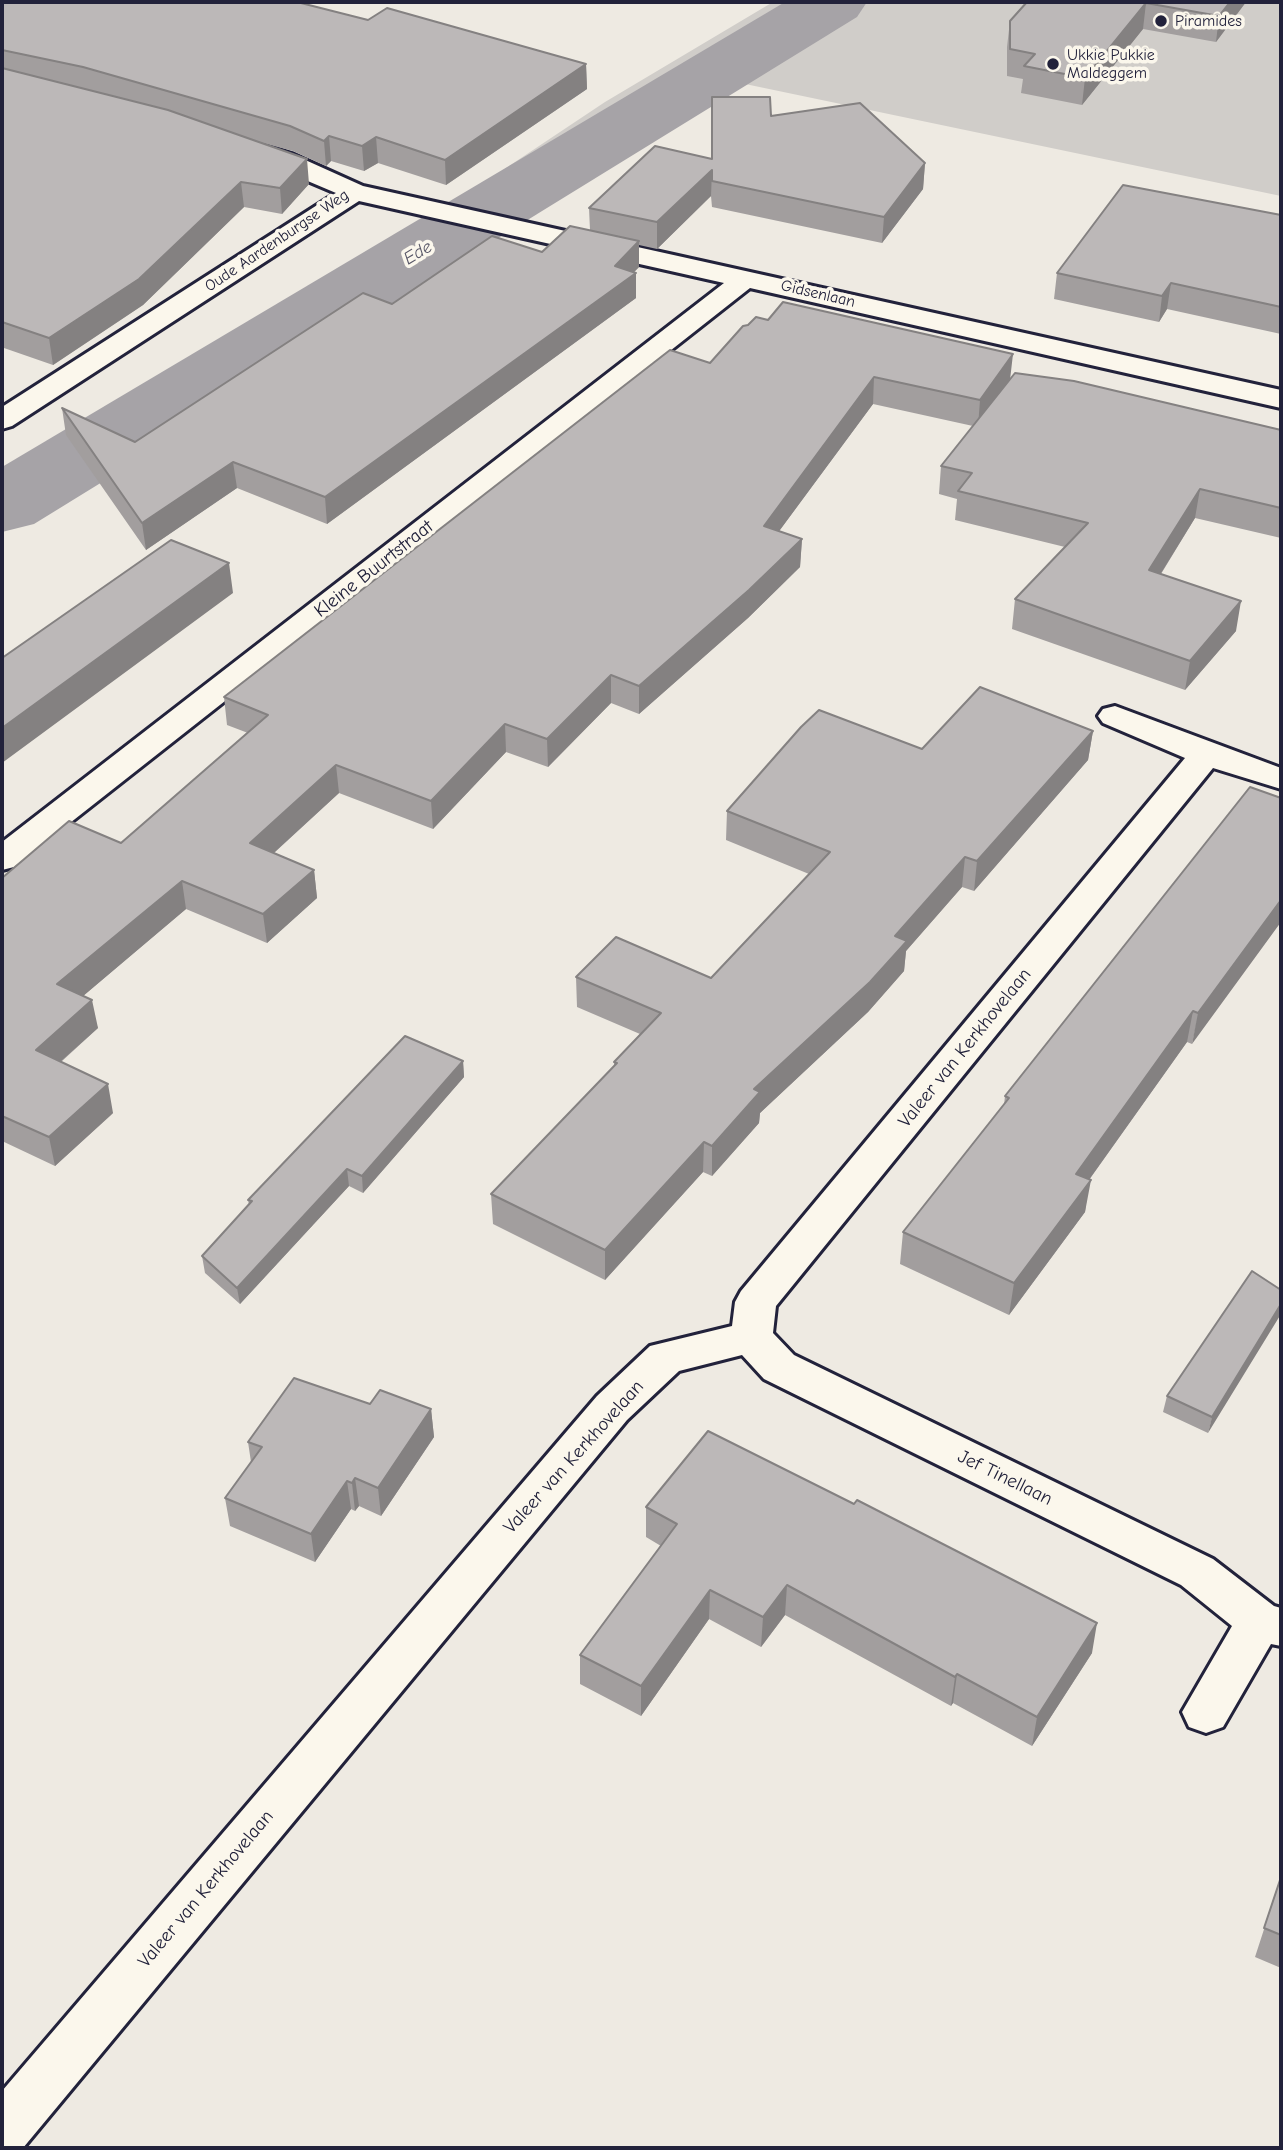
<!DOCTYPE html>
<style>
body{margin:0}
#map{position:relative;width:1283px;height:2150px;overflow:hidden;background:#eeeae2;font-family:"Comic Neue",sans-serif}
canvas{display:block}
.frame{position:absolute;inset:0;border:4px solid #22223b;pointer-events:none}
</style>
<div id="map">
<canvas width="1283" height="2150"></canvas>
<div class="frame"></div>
</div>
<script>
const c = document.querySelector('canvas').getContext('2d');
c.lineJoin = 'round';
function fillPath(path, color) { c.fillStyle = color; c.fill(path, 'evenodd'); }
function stroke(path, color, width, dash) { c.strokeStyle = color; c.lineWidth = width; c.lineCap = dash ? 'butt' : 'round'; c.setLineDash(dash || []); c.stroke(path); }
function drawText(font, color, halo, rows, align = 'center') {
  c.font = font + ' "Comic Neue",sans-serif'; c.lineWidth = 7; c.setLineDash([]); c.textBaseline = 'middle'; c.strokeStyle = halo; c.fillStyle = color; for (const [text, x, y, turn = 0] of rows) {
    c.save(); c.translate(x, y); c.rotate((+turn || 0) * Math.PI / 180); c.textAlign = isNaN(turn) ? turn : align; if (halo) c.strokeText(text, 0, 0); c.fillText(text, 0, 0); c.restore();
  }
}
fillPath(new Path2D(`
 M 773,2 L 1281,2 L 1281,196 L 726,80 L 498,207 L 464,196 L 605,102 Z`), '#d0cdc9');
fillPath(new Path2D(`
 M 785,2 L 867,2 L 857,17 L 34,524 L 2,532 L 2,467 Z`), '#a6a3a7');
const minor = new Path2D(`
 M 260,144 L 292,154 L 363,186 L 1281,390 L 1281,408 L 750,288 L 14,867 L 2,870 L 2,842 L 724,283 L 359,201 L 12,426 L 2,429 L 2,407 L 336,193 L 251,157 L 247,152 L 251,147 Z
 M 1115,706 L 1281,768 L 1281,789 L 1213,768 L 776,1306 L 773,1333 L 794,1355 L 1213,1559 L 1274,1606 L 1281,1608 L 1281,1646 L 1271,1644 L 1223,1727 L 1206,1733 L 1189,1727 L 1182,1712 L 1232,1626 L 1181,1585 L 764,1379 L 742,1355 L 679,1371 L 627,1420 L 23,2148 L 2,2148 L 2,2091 L 597,1396 L 650,1346 L 732,1326 L 735,1302 L 741,1291 L 1185,758 L 1103,723 L 1098,716 L 1103,709 Z`);
stroke(minor, '#22223b', 6);
fillPath(minor, '#fbf7ec');
fillPath(new Path2D(`
 M 2,2 L 368,20 L 586,64 L 587,89 L 446,185 L 378,163 L 364,171 L 331,161 L 326,166 L 293,151 L 255,141 L 309,184 L 282,214 L 244,207 L 143,305 L 53,365 L 4,348 L 2,350 Z
 M 1027,2 L 1246,2 L 1216,42 L 1143,29 L 1082,105 L 1021,93 L 1023,79 L 1007,76 L 1007,47 L 1010,21 Z
 M 712,97 L 925,163 L 923,189 L 882,243 L 712,207 L 711,196 L 657,249 L 639,245 L 639,267 L 634,272 L 636,298 L 327,524 L 237,488 L 146,550 L 66,435 L 62,408 L 135,442 L 392,304 L 542,252 L 590,230 L 589,208 L 711,159 Z
 M 1281,215 L 1281,334 L 1167,309 L 1159,322 L 1054,299 L 1057,273 Z
 M 710,363 L 1010,379 L 1281,430 L 1281,538 L 1195,518 L 1161,574 L 1236,631 L 1185,690 L 1012,629 L 1015,599 L 1065,547 L 955,520 L 957,499 L 939,494 L 941,466 L 973,426 L 873,404 L 779,531 L 802,539 L 800,567 L 748,618 L 639,714 L 611,703 L 548,767 L 506,752 L 433,829 L 339,793 L 274,853 L 314,870 L 317,898 L 267,943 L 186,909 L 83,996 L 98,1028 L 61,1062 L 113,1113 L 110,1116 L 55,1166 L 2,1141 L 2,878 L 121,843 L 248,733 L 227,725 L 224,697 Z
 M 1093,731 L 1088,760 L 974,891 L 962,887 L 906,951 L 904,971 L 868,1012 L 760,1113 L 759,1123 L 712,1176 L 703,1172 L 605,1280 L 493,1224 L 491,1194 L 614,1067 L 614,1062 L 640,1034 L 577,1007 L 576,977 L 711,978 L 809,874 L 726,840 L 727,811 L 922,749 Z
 M 1250,787 L 1192,1044 L 1187,1042 L 1089,1180 L 1085,1212 L 1009,1315 L 900,1264 L 903,1232 L 1004,1105 L 1005,1096 Z
 M 463,1061 L 464,1077 L 363,1193 L 349,1186 L 240,1304 L 205,1273 L 202,1256 L 249,1205 L 248,1200 Z
 M 1252,1271 L 1208,1433 L 1163,1412 L 1167,1396 Z
 M 370,1404 L 431,1409 L 434,1437 L 381,1516 L 359,1506 L 355,1511 L 351,1509 L 315,1562 L 230,1526 L 225,1498 L 251,1462 L 248,1442 Z
 M 646,1507 L 1092,1653 L 1032,1746 L 953,1703 L 951,1706 L 785,1615 L 761,1647 L 709,1619 L 641,1716 L 580,1684 L 580,1655 L 661,1546 L 646,1537 Z
 M 1281,1877 L 1281,1968 L 1255,1957 Z`), '#a29e9e');
fillPath(new Path2D(`
 M 1230,2 L 1246,2 L 1216,42 L 1219,16 Z
 M 1146,3 L 1143,29 L 1082,105 L 1085,78 Z
 M 586,64 L 587,89 L 446,185 L 445,160 Z
 M 329,136 L 331,161 L 326,166 L 324,141 Z
 M 376,137 L 378,163 L 364,171 L 362,146 Z
 M 307,159 L 309,184 L 282,214 L 280,188 Z
 M 925,163 L 923,189 L 882,243 L 884,217 Z
 M 712,170 L 711,196 L 657,249 L 657,222 Z
 M 241,182 L 244,207 L 143,305 L 53,365 L 49,338 Z
 M 639,241 L 639,267 L 627,279 L 636,273 L 636,298 L 327,524 L 325,497 L 615,266 Z
 M 1171,283 L 1167,309 L 1159,322 L 1162,296 Z
 M 2,335 L 4,348 L 2,350 Z
 M 1013,354 L 1010,380 L 978,427 L 980,400 Z
 M 874,377 L 873,404 L 763,553 L 764,526 Z
 M 233,462 L 237,488 L 146,550 L 142,523 Z
 M 1200,489 L 1195,518 L 1145,599 L 1149,570 Z
 M 802,539 L 800,567 L 748,618 L 639,714 L 639,686 Z
 M 229,563 L 233,593 L 2,763 L 2,728 Z
 M 1241,601 L 1236,631 L 1185,690 L 1190,661 Z
 M 611,675 L 611,703 L 548,767 L 547,739 Z
 M 505,724 L 506,752 L 433,829 L 431,801 Z
 M 1093,731 L 1088,760 L 974,891 L 977,861 Z
 M 336,765 L 339,793 L 254,871 L 250,843 Z
 M 965,857 L 962,887 L 906,951 L 904,971 L 868,1012 L 760,1113 L 759,1123 L 712,1176 L 712,1146 L 754,1089 L 895,936 Z
 M 314,870 L 317,898 L 267,943 L 263,914 Z
 M 182,881 L 186,909 L 63,1013 L 57,984 Z
 M 1281,900 L 1281,922 L 1192,1044 L 1198,1013 Z
 M 92,1000 L 98,1028 L 42,1078 L 36,1050 Z
 M 1193,1011 L 1187,1042 L 1071,1205 L 1076,1174 Z
 M 463,1061 L 464,1077 L 363,1193 L 362,1176 Z
 M 108,1084 L 113,1113 L 55,1166 L 49,1137 Z
 M 704,1142 L 703,1172 L 605,1280 L 605,1250 Z
 M 347,1169 L 349,1186 L 240,1304 L 237,1288 Z
 M 1091,1180 L 1085,1212 L 1009,1315 L 1014,1283 Z
 M 1281,1304 L 1281,1314 L 1208,1433 L 1212,1417 Z
 M 431,1409 L 434,1437 L 381,1516 L 378,1488 Z
 M 355,1478 L 359,1506 L 355,1511 L 352,1483 Z
 M 347,1481 L 351,1509 L 315,1562 L 311,1534 Z
 M 787,1585 L 785,1615 L 761,1647 L 763,1617 Z
 M 710,1590 L 709,1619 L 641,1716 L 641,1686 Z
 M 1097,1623 L 1092,1653 L 1032,1746 L 1037,1717 Z
 M 957,1674 L 953,1703 L 951,1706 L 955,1677 Z`), '#848181');
const building = new Path2D(`
 M 2,2 L 297,2 L 368,20 L 387,8 L 586,64 L 445,160 L 376,137 L 362,146 L 329,136 L 324,141 L 290,126 L 83,67 L 2,50 Z
 M 1027,2 L 1230,2 L 1219,16 L 1146,3 L 1085,78 L 1024,66 L 1035,54 L 1010,49 L 1010,21 Z
 M 2,68 L 168,110 L 307,159 L 280,188 L 241,182 L 139,279 L 49,338 L 2,322 Z
 M 712,97 L 770,97 L 771,116 L 860,103 L 925,163 L 884,217 L 712,181 L 712,170 L 657,222 L 589,208 L 655,146 L 712,159 Z
 M 1123,185 L 1281,215 L 1281,307 L 1171,283 L 1162,296 L 1057,273 Z
 M 570,226 L 639,241 L 615,266 L 636,273 L 325,497 L 233,462 L 142,523 L 62,408 L 135,442 L 363,293 L 392,304 L 492,236 L 542,252 Z
 M 783,302 L 1013,354 L 980,400 L 874,377 L 764,526 L 802,539 L 749,590 L 639,686 L 611,675 L 547,739 L 505,724 L 431,801 L 336,765 L 250,843 L 314,870 L 263,914 L 182,881 L 57,984 L 92,1000 L 36,1050 L 108,1084 L 49,1137 L 2,1116 L 2,878 L 69,821 L 121,843 L 268,715 L 224,697 L 670,350 L 710,363 L 743,326 L 748,325 L 756,317 L 768,320 Z
 M 1015,373 L 1074,381 L 1281,430 L 1281,508 L 1200,489 L 1149,570 L 1241,601 L 1190,661 L 1015,599 L 1088,523 L 958,491 L 972,473 L 941,466 Z
 M 171,540 L 229,563 L 2,728 L 2,658 Z
 M 980,687 L 1093,731 L 977,861 L 965,857 L 895,936 L 907,941 L 870,982 L 754,1089 L 760,1092 L 712,1146 L 704,1142 L 605,1250 L 491,1194 L 617,1063 L 614,1062 L 661,1013 L 576,977 L 616,937 L 711,978 L 830,852 L 727,811 L 801,727 L 819,710 L 922,749 Z
 M 1250,787 L 1281,798 L 1281,900 L 1198,1013 L 1193,1011 L 1076,1174 L 1091,1180 L 1014,1283 L 903,1232 L 1009,1098 L 1005,1096 Z
 M 405,1036 L 463,1061 L 362,1176 L 347,1169 L 237,1288 L 202,1256 L 252,1201 L 248,1200 Z
 M 1252,1271 L 1281,1290 L 1281,1304 L 1212,1417 L 1167,1396 Z
 M 294,1378 L 370,1404 L 380,1390 L 431,1409 L 378,1488 L 355,1478 L 352,1483 L 347,1481 L 311,1534 L 225,1498 L 262,1447 L 248,1442 Z
 M 708,1431 L 854,1504 L 857,1500 L 1097,1623 L 1037,1717 L 957,1674 L 955,1677 L 787,1585 L 763,1617 L 710,1590 L 641,1686 L 580,1655 L 677,1524 L 646,1507 Z
 M 1281,1877 L 1281,1935 L 1264,1928 Z`);
fillPath(building, '#bcb8b8');
stroke(building, '#848181', 2);
for (const [x, y, r, color] of [
 [1161,21,7,"#22223b"],
 [1053,64,7,"#22223b"]
]) { const dot = new Path2D(); dot.arc(x, y, r, 0, 2 * Math.PI); c.fillStyle = color; c.fill(dot); stroke(dot, '#fbf7ec', 2.5); }
drawText('16px', '#22223b', '#fbf7ec', [
 ["Piramides",1175,21],
 ["Ukkie Pukkie",1067,55],
 ["Maldeggem",1067,73]
], 'left');
drawText('16px', '#22223b', '#fbf7ec', [
 ["Oude Aardenburgse Weg",277,241,-34],
 ["Gidsenlaan",818,294,13]
]);
drawText('italic 18px', '#575666', '#fbf7ec', [
 ["Ede",418,253,-31]
]);
drawText('19px', '#22223b', '#fbf7ec', [
 ["Kleine Buurtstraat",374,569,-38],
 ["Valeer van Kerkhovelaan",965,1048,-51],
 ["Valeer van Kerkhovelaan",574,1457,-48],
 ["Jef Tinellaan",1005,1478,26],
 ["Valeer van Kerkhovelaan",206,1889,-50]
]);
</script>
